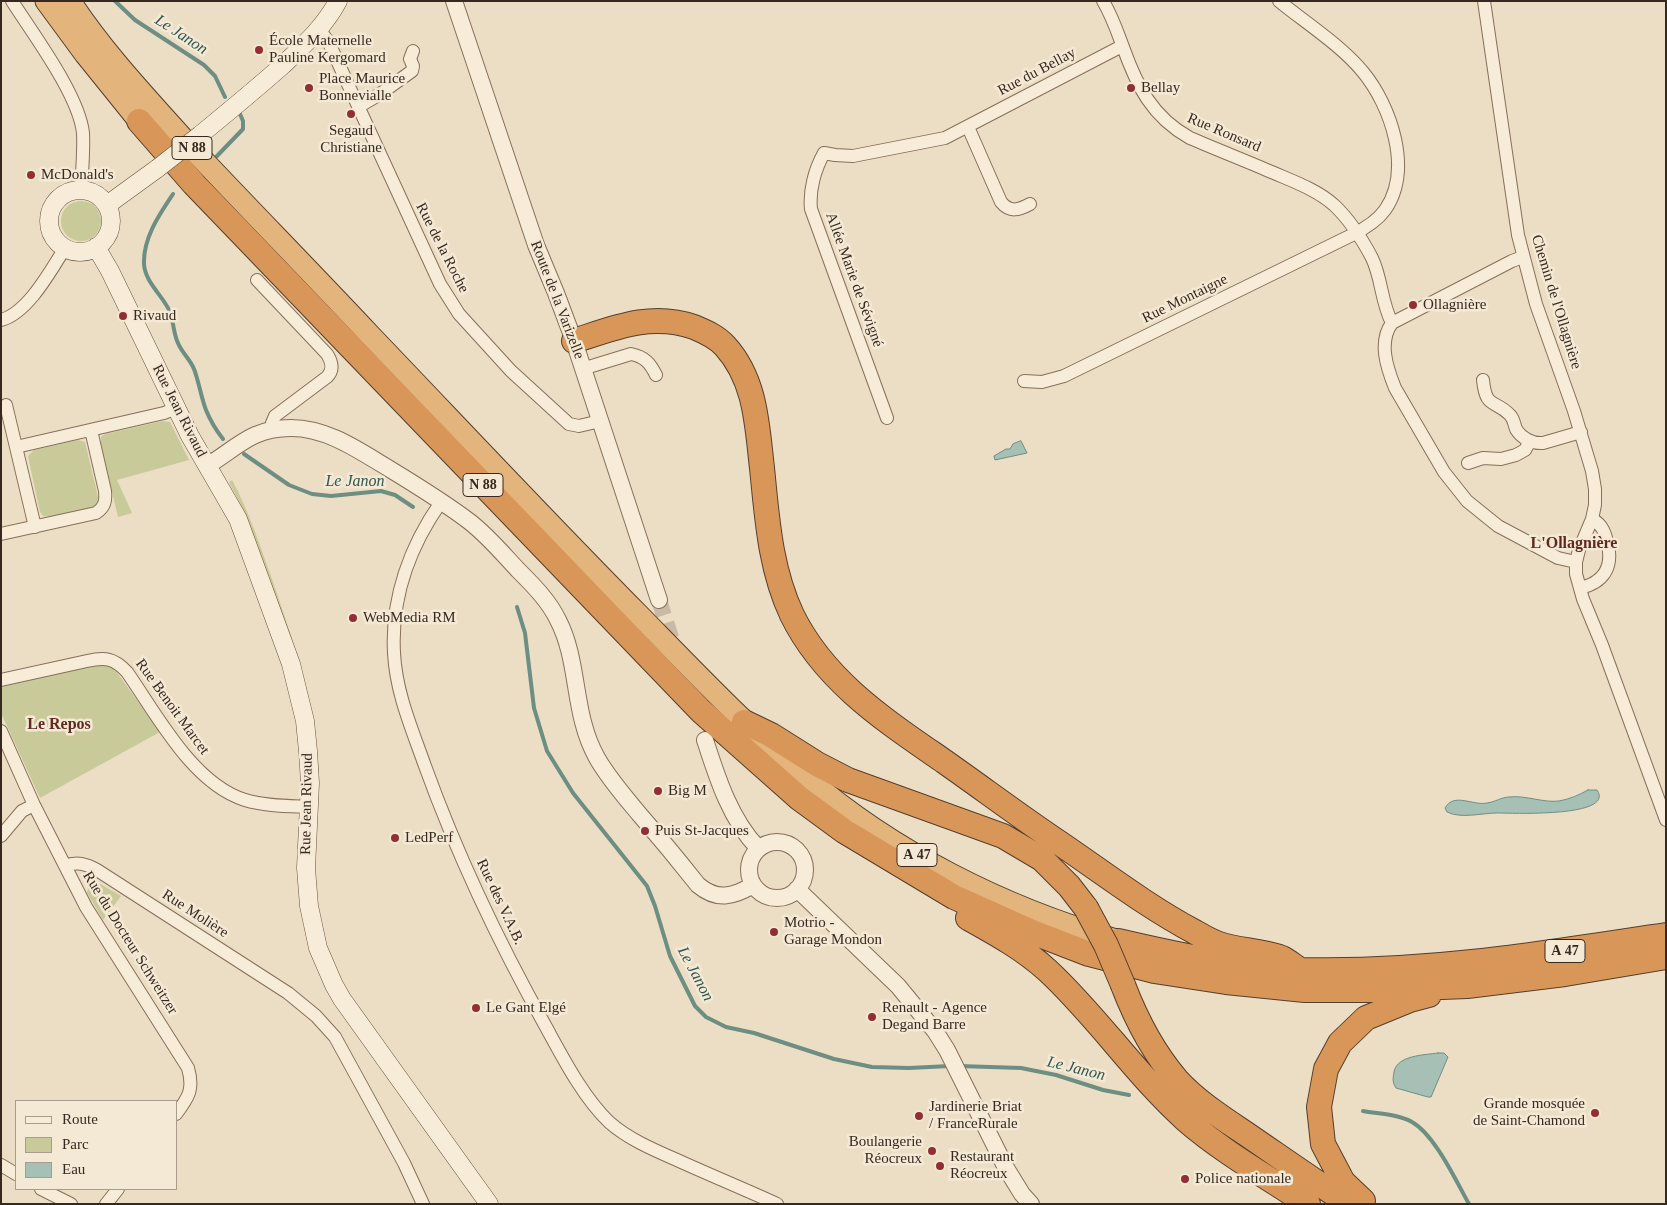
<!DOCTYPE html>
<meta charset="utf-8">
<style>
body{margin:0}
#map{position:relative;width:1667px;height:1205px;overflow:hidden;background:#ecdec4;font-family:Georgia,serif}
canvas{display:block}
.frame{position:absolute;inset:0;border:2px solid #37291f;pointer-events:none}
.legend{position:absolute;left:15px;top:1100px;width:162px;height:90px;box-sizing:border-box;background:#f4e9d4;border:1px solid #a89c8c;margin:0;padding:6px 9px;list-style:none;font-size:15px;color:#37291f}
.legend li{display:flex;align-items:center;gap:10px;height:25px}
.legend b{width:25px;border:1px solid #a89c8c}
</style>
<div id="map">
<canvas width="1667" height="1205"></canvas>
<div class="frame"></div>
<ul class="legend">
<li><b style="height:6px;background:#f7ecd7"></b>Route</li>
<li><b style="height:14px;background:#c8ca99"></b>Parc</li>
<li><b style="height:14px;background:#a6c0b6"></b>Eau</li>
</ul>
</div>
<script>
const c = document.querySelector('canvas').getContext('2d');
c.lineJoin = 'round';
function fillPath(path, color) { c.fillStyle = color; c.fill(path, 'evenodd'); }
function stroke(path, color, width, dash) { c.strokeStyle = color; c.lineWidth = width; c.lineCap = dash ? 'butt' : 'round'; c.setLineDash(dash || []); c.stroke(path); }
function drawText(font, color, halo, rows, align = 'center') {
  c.font = font + ' Georgia,serif'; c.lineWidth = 5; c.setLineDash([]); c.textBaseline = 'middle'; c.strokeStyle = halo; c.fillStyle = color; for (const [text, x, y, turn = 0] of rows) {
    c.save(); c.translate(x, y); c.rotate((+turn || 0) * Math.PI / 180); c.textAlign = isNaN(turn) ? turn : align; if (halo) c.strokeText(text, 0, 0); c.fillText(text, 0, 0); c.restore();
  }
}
fillPath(new Path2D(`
 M61 221a20 20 0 1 1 40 0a20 20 0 1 1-40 0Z
 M 163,421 L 170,422 L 189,460 L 117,480 L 132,513 L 118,517 L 101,445 L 101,437 L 105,434 Z
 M 78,440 L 85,442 L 99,501 L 94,507 L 49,517 L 43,516 L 40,512 L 28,456 L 34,450 Z
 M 232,480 C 249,511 260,546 272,579 C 295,646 317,707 319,779 L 316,779 L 294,651 L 244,511 L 229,482 Z
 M 98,664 L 112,667 L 116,671 L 160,732 L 40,798 L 1,713 L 1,687 Z
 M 97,882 L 121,896 L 103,920 L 87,893 L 89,885 Z`), '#c8ca99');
const water = new Path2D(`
 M 1021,441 L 1027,453 L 995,460 L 994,456 L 1006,449 L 1010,449 L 1013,444 Z
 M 1588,790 L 1597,790 C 1616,818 1509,813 1497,813 C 1482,813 1461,819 1447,812 L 1445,808 C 1454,792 1473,806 1487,803 C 1495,802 1502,797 1509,797 C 1526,795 1543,803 1559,801 C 1570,799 1579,795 1588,790 Z
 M 1438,1053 L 1444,1053 L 1448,1057 L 1431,1097 L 1428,1097 L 1396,1088 C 1392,1082 1393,1078 1394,1072 C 1397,1055 1425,1055 1438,1053 Z`);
fillPath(water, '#a6c0b6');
stroke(water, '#6d8e83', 1);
stroke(new Path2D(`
 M 115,1 L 135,20 L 204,65 L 215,76 L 225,97
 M 217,156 L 243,129 L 243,121 L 240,114
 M 173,194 C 159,215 143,238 144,264 C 145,282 162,295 169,310 C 174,321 173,333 178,343 C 182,353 190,359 194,369 C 199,382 201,397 206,410 C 210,420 216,430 223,439
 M 244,454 L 289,485 L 312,494 L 331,496 L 381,491 L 395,495 L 413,507
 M 517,607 L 525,633 L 534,708 L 547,751 L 573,793 L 647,886 L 655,906 L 670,956 L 695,1006 L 706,1017 L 726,1027 L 754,1033 L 834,1059 L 872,1067 L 909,1068 L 950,1066
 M 959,1066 L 1021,1068 L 1056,1075 L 1103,1090 L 1129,1095
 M 1363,1111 C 1379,1114 1398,1114 1412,1122 C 1435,1135 1456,1181 1469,1204`), '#6d8e83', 4);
stroke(new Path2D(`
 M 659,600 L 675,650`), '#c8baa3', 16, [16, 8]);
const minor = new Path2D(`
 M 12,1 C 33,34 79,95 83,133 C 84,151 82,171 81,190
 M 1103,1 C 1112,16 1117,31 1123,47 C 1137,86 1152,117 1190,138 C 1218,150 1246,161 1274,173 C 1295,182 1317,190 1334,205 C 1350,220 1362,239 1372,258 C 1382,279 1381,302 1392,323
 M 1484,1 L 1518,235 L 1536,304 L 1574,411 L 1592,471 L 1595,489 L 1595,505 L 1592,519 L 1579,550 L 1576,562 L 1576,574 L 1583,599 L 1602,645 L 1666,820
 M 320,30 L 329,43 L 440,284 L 459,314 L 511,371 L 569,424 L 579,426 L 600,421
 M 358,107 L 380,94 L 412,71 L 413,66 L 410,59 L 413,51
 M 968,127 L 1001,202 C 1010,213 1019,210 1030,204
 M 1523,257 L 1512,261 L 1392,323 C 1378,342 1387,368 1395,388 L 1444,472 L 1467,501 L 1498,526 L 1558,558 L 1576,562
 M 257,280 L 327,354 C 332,362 334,370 327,377 L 275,416 L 272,423 L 273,430
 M 1,320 C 28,313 51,270 65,248
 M 582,369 L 631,354 C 645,357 650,363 656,375
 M 1483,380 C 1486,410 1495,399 1510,415 C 1514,419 1514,424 1516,429 C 1521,438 1533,444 1543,443 L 1581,432
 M 1024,381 L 1042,382 L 1064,376 L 1352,235 C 1364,229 1377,221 1385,210 C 1413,170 1391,106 1363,72 C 1342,46 1306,23 1279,1
 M 6,405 L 16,447
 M 887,418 L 811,209 C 809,190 815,169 824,153 L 835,155 L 853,156 L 945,138 L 1122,46
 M 1468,463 L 1483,458 L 1501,459 L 1516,455 L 1525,450 L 1530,441
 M 441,502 C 410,546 391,598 394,653 C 396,693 412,729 425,766 C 458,857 499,943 546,1027 C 563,1058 583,1097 609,1122 C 628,1139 654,1150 677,1160 C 710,1175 744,1189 777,1204
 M 35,527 L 16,447 L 164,413 L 177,408
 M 1,534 L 96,513 C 105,507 106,501 105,491 L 91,430
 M 1580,588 C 1603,583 1613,568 1608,545 C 1605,533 1603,525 1592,519
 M 1,680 L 87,661 C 105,657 114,658 127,672 C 157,715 193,784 245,800 C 265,806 288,806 309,807
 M 1,731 L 34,805 L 86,907 L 188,1068 C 194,1089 189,1097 176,1114
 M 1,836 L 22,811 L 34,805
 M 65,866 C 77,861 86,864 97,870 L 288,993 L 316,1016 L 335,1037 L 404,1163 L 423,1204
 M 1,1165 L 16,1174
 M 41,1189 L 71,1204
 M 106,1204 L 118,1189`);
const tertiary = new Path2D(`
 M 454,1 L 536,245 L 556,293 L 574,341 L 659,600
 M 207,466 C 238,447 252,428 291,428 C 327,428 358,450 388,468 C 416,485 444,502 470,522 C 488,536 503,554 518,570 C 533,585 549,601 558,620 C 580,662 572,714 597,758 C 609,779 625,797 640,815 C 660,838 679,861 698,885 C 717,901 733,897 753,885
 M 705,740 C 717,777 730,819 758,848
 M749 870a28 28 0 1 1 56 0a28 28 0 1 1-56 0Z
 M 797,889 L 898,986 L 935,1031 L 947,1050 L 1006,1168 L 1022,1194 L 1031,1204`);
const secondary = new Path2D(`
 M 200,135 C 228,112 256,89 283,65 C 304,45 324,27 338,1
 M49 221a31 31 0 1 1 62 0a31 31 0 1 1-62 0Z
 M 107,205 L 158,168
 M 96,247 L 110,271 L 190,436 L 238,519 L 291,664 L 305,721 L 308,751 L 310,783 L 306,868 L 309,906 L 318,948 L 334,985 L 342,999 L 489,1204`);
const trunk = new Path2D(`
 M 46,1 L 85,54 L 139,121
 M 70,1 C 104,53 147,98 188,144 C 248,208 310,271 370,335 C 459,428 547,522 637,613 C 692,669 746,726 806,777 C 893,852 1003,907 1113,939`);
const motorway = new Path2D(`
 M 139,121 L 194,184 L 701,711 L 799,798 L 844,831 L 954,897 L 1032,932 L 1089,954 L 1154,971 L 1226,982 L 1305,990 L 1368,990 L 1467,986 L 1565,974 L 1666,957
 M 574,341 C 614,328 651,312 694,327 C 706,332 717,337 725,346 C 756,380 757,425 762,468 C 767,517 770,569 792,615 C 825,682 886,721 945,762 C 982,788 1018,815 1055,840 C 1101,871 1146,906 1195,932 C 1202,936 1210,941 1219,944 C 1239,951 1262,950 1282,958 C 1288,961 1294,966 1300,970
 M 744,722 L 771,735 L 817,764 L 848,780 L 1003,836 L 1042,859 L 1069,886 L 1086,908
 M 968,918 C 995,933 1024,949 1047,970 C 1097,1016 1135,1074 1186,1120 C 1223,1152 1267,1177 1308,1204
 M 1118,941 C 1178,955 1239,968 1301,970 C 1426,973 1543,954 1666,935
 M 1123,985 C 1136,1019 1153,1052 1177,1080 C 1199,1104 1229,1122 1255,1140 C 1287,1162 1318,1184 1350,1204
 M 1363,1201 L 1343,1182 L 1323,1144 L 1319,1107 L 1326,1069 L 1340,1043 L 1366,1018 L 1410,1000 L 1429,995`);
stroke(minor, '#866f5b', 14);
stroke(tertiary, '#866f5b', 18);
stroke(secondary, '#68513e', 19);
stroke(trunk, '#543e2f', 23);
stroke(motorway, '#543e2f', 26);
stroke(minor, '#f7ecd7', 12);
stroke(tertiary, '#f7ecd7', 16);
stroke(secondary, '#f7ecd7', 18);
stroke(trunk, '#e3b47b', 21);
stroke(motorway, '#d89758', 24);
const secondaryBridge = new Path2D(`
 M 158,168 L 200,135`);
const motorwayBridge = new Path2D(`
 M 1086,908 L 1106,945 L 1123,985`);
stroke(secondaryBridge, '#68513e', 19, []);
stroke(motorwayBridge, '#543e2f', 26, []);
stroke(secondaryBridge, '#f7ecd7', 18);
stroke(motorwayBridge, '#d89758', 24);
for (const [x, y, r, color] of [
 [259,50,5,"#932e35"],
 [309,88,5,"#932e35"],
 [1131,88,5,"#932e35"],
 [351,114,5,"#932e35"],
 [31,175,5,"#932e35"],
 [1413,305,5,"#932e35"],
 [123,316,5,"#932e35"],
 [353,618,5,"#932e35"],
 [658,791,5,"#932e35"],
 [645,831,5,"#932e35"],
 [395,838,5,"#932e35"],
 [774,932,5,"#932e35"],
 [476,1008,5,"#932e35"],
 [872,1017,5,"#932e35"],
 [1595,1113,5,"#932e35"],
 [919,1116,5,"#932e35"],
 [932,1151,5,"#932e35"],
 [940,1166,5,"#932e35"],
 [1185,1179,5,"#932e35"]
]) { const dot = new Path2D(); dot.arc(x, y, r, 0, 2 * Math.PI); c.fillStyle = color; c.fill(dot); stroke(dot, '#f4e9d4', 2); }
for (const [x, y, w] of [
 [192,148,40],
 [483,485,40],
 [917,855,40],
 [1565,951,40]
]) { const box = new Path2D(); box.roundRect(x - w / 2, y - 11.5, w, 23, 4); c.fillStyle = '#f4e9d4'; c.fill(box); stroke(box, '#37291f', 1); }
drawText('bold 14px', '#37291f', null, [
 ["N 88",192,148],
 ["N 88",483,485],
 ["A 47",917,855],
 ["A 47",1565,951]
]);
drawText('15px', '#37291f', '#f4e9d4', [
 ["École Maternelle",269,41],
 ["Pauline Kergomard",269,58],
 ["Place Maurice",319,79],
 ["Bonnevialle",319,96],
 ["Bellay",1141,88],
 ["Segaud",351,131,"center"],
 ["Christiane",351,148,"center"],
 ["McDonald's",41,175],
 ["Ollagnière",1423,305],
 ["Rivaud",133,316],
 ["WebMedia RM",363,618],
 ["Big M",668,791],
 ["Puis St-Jacques",655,831],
 ["LedPerf",405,838],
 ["Motrio -",784,923],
 ["Garage Mondon",784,940],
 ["Le Gant Elgé",486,1008],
 ["Renault - Agence",882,1008],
 ["Degand Barre",882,1025],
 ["Grande mosquée",1585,1104,"right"],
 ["de Saint-Chamond",1585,1121,"right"],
 ["Jardinerie Briat",929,1107],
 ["/ FranceRurale",929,1124],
 ["Boulangerie",922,1142,"right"],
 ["Réocreux",922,1159,"right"],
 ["Restaurant",950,1157],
 ["Réocreux",950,1174],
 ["Police nationale",1195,1179]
], 'left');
drawText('15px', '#37291f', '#f4e9d4', [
 ["Rue du Bellay",1037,72,-28],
 ["Rue Ronsard",1224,133,23],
 ["Rue de la Roche",442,248,63],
 ["Allée Marie de Sévigné",854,280,70],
 ["Rue Montaigne",1185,299,-26],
 ["Route de la Varizelle",557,300,69],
 ["Chemin de l'Ollagnière",1556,302,73],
 ["Rue Jean Rivaud",179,411,63],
 ["Rue Benoit Marcet",172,707,54],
 ["Rue Jean Rivaud",307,804,-89],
 ["Rue des V.A.B.",500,902,65],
 ["Rue Molière",195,914,33],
 ["Rue du Docteur Schweitzer",130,943,58]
]);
drawText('italic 16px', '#2f5651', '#f4e9d4', [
 ["Le Janon",181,35,33],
 ["Le Janon",355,482],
 ["Le Janon",695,974,62],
 ["Le Janon",1076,1069,14]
]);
drawText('bold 16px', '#622920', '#f4e9d4', [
 ["L'Ollagnière",1574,544],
 ["Le Repos",59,725]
]);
</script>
